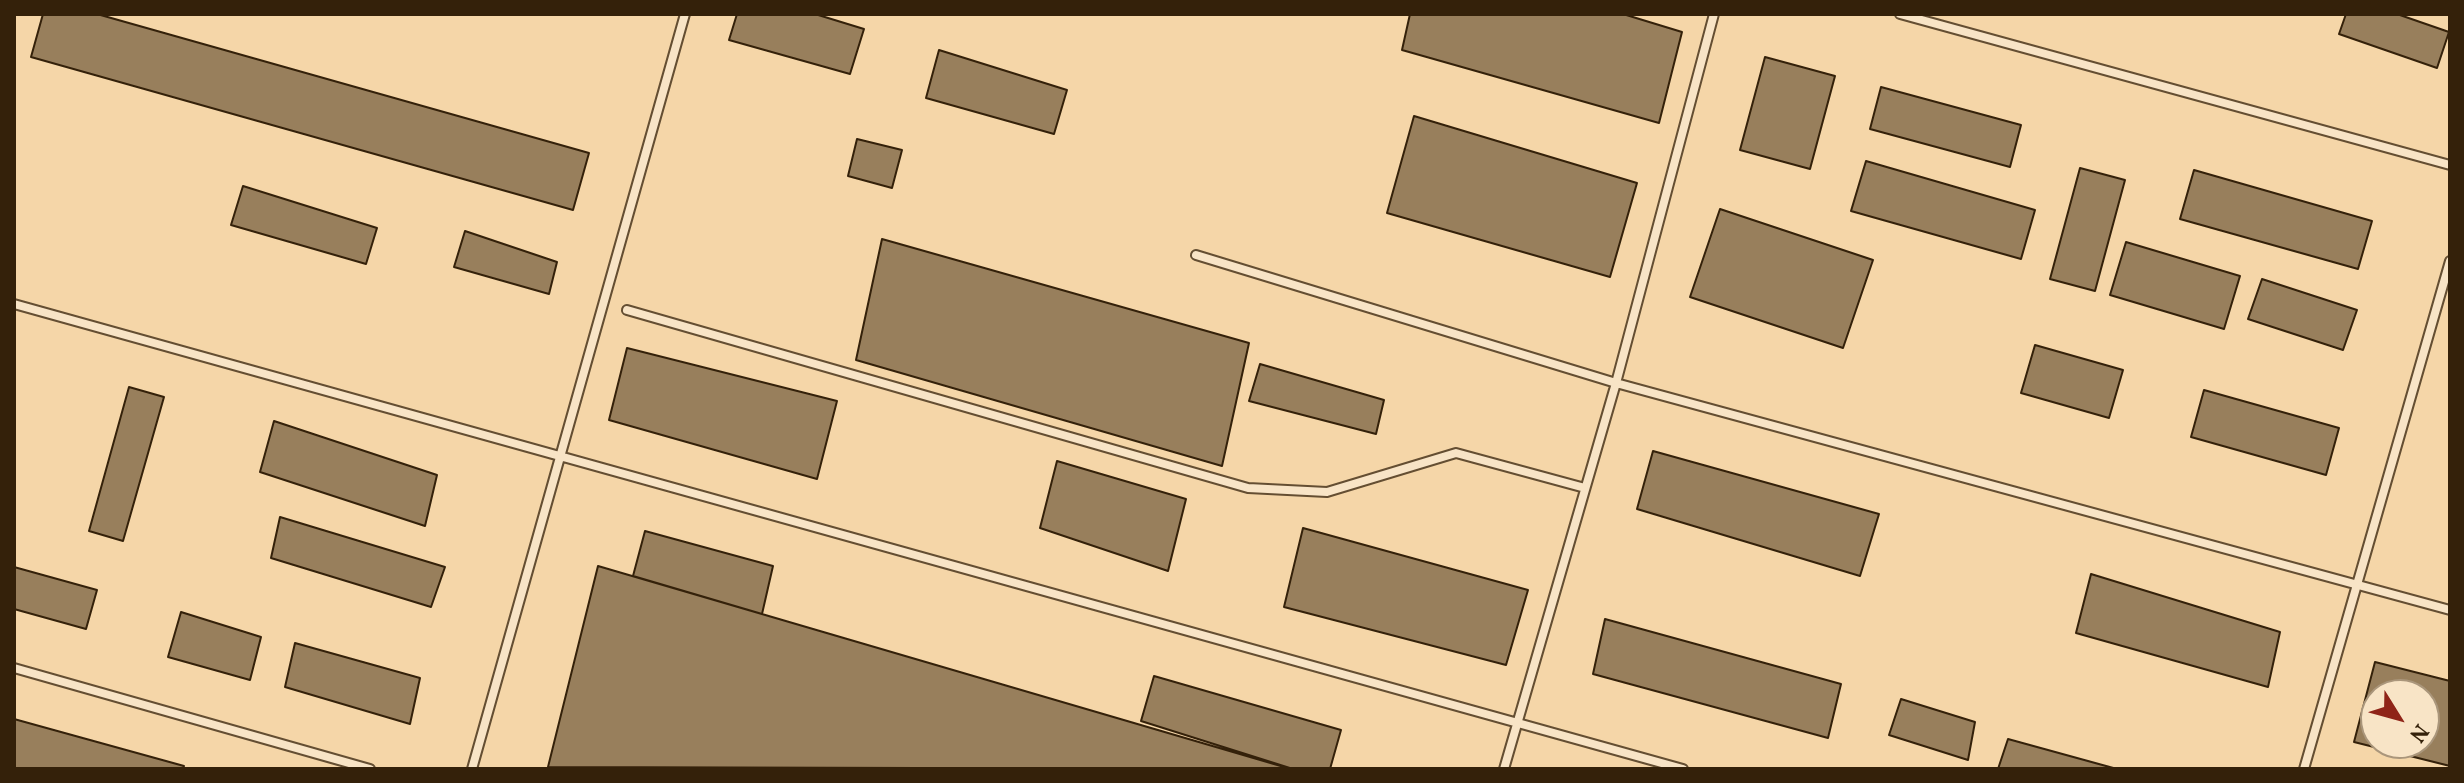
<!DOCTYPE html>
<style>
body{margin:0}
#map{position:relative;width:2464px;height:783px;overflow:hidden;background:#f5d6a8;font-family:Vollkorn,serif}
canvas{display:block}
.frame{position:absolute;inset:0;border:16px solid #34210a;pointer-events:none}
.north{position:absolute;left:2360px;top:679px;width:80px;height:80px;box-sizing:border-box;background:#f8e4c6;border:2px solid #aa967b;border-radius:50%;rotate:127deg;font-size:22px;font-weight:700;line-height:32px;text-align:center;color:#34210a}
.north::after{content:'';display:block;margin:auto;width:28px;height:36px;background:#8f2418;clip-path:polygon(50% 0,100% 100%,50% 72%,0 100%)}
</style>
<div id="map">
<canvas width="2464" height="783"></canvas>
<div class="frame"></div>
<div class="north">N</div>
</div>
<script>
const c = document.querySelector('canvas').getContext('2d');
c.lineJoin = 'round';
function fillPath(path, color) { c.fillStyle = color; c.fill(path, 'evenodd'); }
function stroke(path, color, width, dash) { c.strokeStyle = color; c.lineWidth = width; c.lineCap = dash ? 'butt' : 'round'; c.setLineDash(dash || []); c.stroke(path); }
const building = new Path2D(`
 M 43,14 L 97,14 L 589,153 L 573,210 L 31,57 Z
 M 737,14 L 815,14 L 864,29 L 850,74 L 729,40 Z
 M 1410,14 L 1623,14 L 1682,32 L 1659,123 L 1402,50 Z
 M 2346,14 L 2397,14 L 2449,32 L 2437,68 L 2339,34 Z
 M 939,50 L 1067,90 L 1054,134 L 926,98 Z
 M 1765,57 L 1835,76 L 1810,169 L 1740,150 Z
 M 1881,87 L 2021,125 L 2010,167 L 1870,129 Z
 M 1414,116 L 1637,183 L 1610,277 L 1387,213 Z
 M 857,139 L 902,150 L 892,188 L 848,176 Z
 M 1866,161 L 2035,210 L 2021,259 L 1851,211 Z
 M 2080,168 L 2125,180 L 2095,291 L 2050,279 Z
 M 2194,170 L 2372,221 L 2358,269 L 2180,219 Z
 M 243,186 L 377,228 L 366,264 L 231,225 Z
 M 1720,209 L 1873,260 L 1843,348 L 1690,297 Z
 M 465,231 L 557,262 L 549,294 L 454,267 Z
 M 882,239 L 1249,343 L 1222,466 L 856,360 Z
 M 2126,242 L 2240,276 L 2224,329 L 2110,295 Z
 M 2262,279 L 2357,310 L 2343,350 L 2248,319 Z
 M 2035,345 L 2123,370 L 2109,418 L 2021,393 Z
 M 627,348 L 837,401 L 817,479 L 609,420 Z
 M 1260,364 L 1384,400 L 1376,434 L 1249,401 Z
 M 129,387 L 164,397 L 123,541 L 89,531 Z
 M 2204,390 L 2339,428 L 2326,475 L 2191,437 Z
 M 274,421 L 437,475 L 425,526 L 260,472 Z
 M 1653,451 L 1879,514 L 1860,576 L 1637,509 Z
 M 1057,461 L 1186,499 L 1168,571 L 1040,528 Z
 M 280,517 L 445,567 L 431,607 L 271,558 Z
 M 1303,528 L 1528,590 L 1506,665 L 1284,607 Z
 M 645,531 L 773,566 L 762,614 L 633,576 Z
 M 598,566 L 1291,769 L 548,767 Z
 M 14,567 L 97,590 L 86,629 L 14,609 Z
 M 2091,574 L 2280,632 L 2268,687 L 2076,633 Z
 M 181,612 L 261,637 L 250,680 L 168,657 Z
 M 1605,619 L 1841,684 L 1828,738 L 1593,674 Z
 M 295,643 L 420,678 L 410,724 L 285,687 Z
 M 2375,662 L 2450,681 L 2450,766 L 2354,742 ZM 2376,695 L 2424,695 L 2424,743 L 2376,743 Z
 M 1154,676 L 1341,730 L 1330,769 L 1293,769 L 1141,721 Z
 M 1901,699 L 1975,722 L 1968,760 L 1889,735 Z
 M 14,719 L 184,766 L 183,769 L 14,769 Z
 M 2008,739 L 2117,769 L 1998,769 Z`);
fillPath(building, '#987f5c');
stroke(building, '#34210a', 2);
const service = new Path2D(`
 M 1900,14 L 2450,165
 M 1196,255 L 1616,383 L 2450,610
 M 14,304 L 1683,769
 M 627,310 L 1248,488 L 1327,492 L 1456,453 L 1585,488
 M 14,668 L 370,769
 M 472,769 L 685,14
 M 1504,769 L 1616,383 L 1714,14
 M 2304,769 L 2450,261`);
stroke(service, '#644e32', 12);
stroke(service, '#f8e4c6', 8);
</script>
